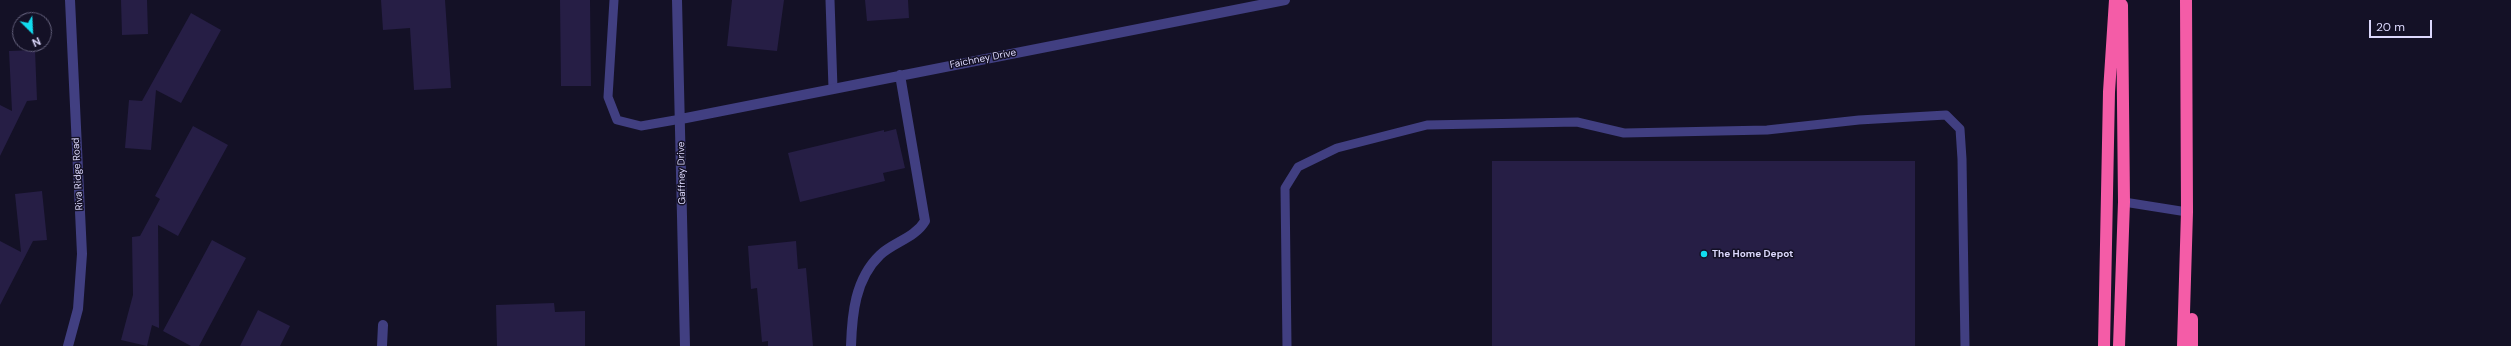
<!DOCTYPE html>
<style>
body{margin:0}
#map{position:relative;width:2511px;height:346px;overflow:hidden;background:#141126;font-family:"DM Sans",sans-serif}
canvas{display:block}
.north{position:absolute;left:12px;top:12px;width:40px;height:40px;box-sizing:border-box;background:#141126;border:1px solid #64617c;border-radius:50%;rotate:156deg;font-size:11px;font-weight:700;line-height:16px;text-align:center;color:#dcd8fc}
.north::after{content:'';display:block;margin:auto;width:14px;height:18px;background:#12dcef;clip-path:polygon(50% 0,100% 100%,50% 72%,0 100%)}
.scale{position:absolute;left:2369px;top:20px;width:63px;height:18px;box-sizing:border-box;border:2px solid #dcd8fc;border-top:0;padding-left:5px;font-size:12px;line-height:14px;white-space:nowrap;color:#dcd8fc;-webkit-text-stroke:3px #141126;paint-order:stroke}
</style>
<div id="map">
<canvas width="2511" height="346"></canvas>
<div class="north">N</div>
<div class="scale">20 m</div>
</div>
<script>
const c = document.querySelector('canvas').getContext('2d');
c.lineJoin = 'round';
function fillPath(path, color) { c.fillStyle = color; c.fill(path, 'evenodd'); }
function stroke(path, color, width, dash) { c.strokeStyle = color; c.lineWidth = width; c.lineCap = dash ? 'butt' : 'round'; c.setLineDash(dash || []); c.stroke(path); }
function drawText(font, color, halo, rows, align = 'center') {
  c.font = font + ' "DM Sans",sans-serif'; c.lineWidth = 3; c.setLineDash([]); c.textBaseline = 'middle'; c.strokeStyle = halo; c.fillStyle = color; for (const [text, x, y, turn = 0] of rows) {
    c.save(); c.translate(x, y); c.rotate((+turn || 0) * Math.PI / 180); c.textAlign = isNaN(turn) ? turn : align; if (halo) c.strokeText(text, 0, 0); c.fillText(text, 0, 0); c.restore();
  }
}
fillPath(new Path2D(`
 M 121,0 L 147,0 L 148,34 L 122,35 Z
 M 381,0 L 445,0 L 451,88 L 414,90 L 410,28 L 383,30 Z
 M 560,0 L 590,0 L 591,86 L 561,86 Z
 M 732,0 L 784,0 L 777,51 L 727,46 Z
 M 865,0 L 908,0 L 909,18 L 867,21 Z
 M 191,13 L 221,30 L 181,103 L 156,90 L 151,150 L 125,148 L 129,100 L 142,101 Z
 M 35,50 L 37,100 L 27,101 L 0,156 L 0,105 L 12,111 L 9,51 Z
 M 193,126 L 228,145 L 178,236 L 158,225 L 159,328 L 152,325 L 147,346 L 121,340 L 133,295 L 132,237 L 140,236 L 160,199 L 155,196 Z
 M 896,129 L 905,168 L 883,173 L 885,181 L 800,202 L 788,153 L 884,130 L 884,132 Z
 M 1492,161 L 1915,161 L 1915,346 L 1492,346 Z
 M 42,191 L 47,240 L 33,241 L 0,305 L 0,241 L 21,252 L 15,194 Z
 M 212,240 L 246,258 L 199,346 L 191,346 L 163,331 Z
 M 796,241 L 798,269 L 806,268 L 813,346 L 768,346 L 768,341 L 762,342 L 757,288 L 751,289 L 748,246 Z
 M 554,303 L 555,312 L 585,311 L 585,346 L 497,346 L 496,305 Z
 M 258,310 L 290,326 L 280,346 L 240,346 Z`), '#261e45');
stroke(new Path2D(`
 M 614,0 L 608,97 L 617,120 L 641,126 L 681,119
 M 830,0 L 833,88
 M 2124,202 L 2187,212
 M 1287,346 L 1285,188 L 1298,167 L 1337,148 L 1427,125 L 1577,122 L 1624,133 L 1767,130 L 1859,120 L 1946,115 L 1960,129 L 1962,159 L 1965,346`), '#413f81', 9);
stroke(new Path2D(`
 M 677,0 L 685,346
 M 681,119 L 1285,0
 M 68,346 L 78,309 L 82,254 L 70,0
 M 382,346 L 383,325
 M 851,346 C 852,314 855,279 880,255 C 894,242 915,238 925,221 L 900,75`), '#413f81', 10);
stroke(new Path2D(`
 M 2192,319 L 2192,346
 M 2104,346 L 2109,92 L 2115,0
 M 2119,346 L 2124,202 L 2122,5
 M 2183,346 L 2187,212 L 2186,0`), '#f45ca7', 12);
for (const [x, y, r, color] of [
 [1704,254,4,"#12dcef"]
]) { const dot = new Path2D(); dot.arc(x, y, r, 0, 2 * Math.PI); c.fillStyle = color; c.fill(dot); stroke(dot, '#141126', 1.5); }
drawText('10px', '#dcd8fc', '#141126', [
 ["Faichney Drive",983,59,-11],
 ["Gaffney Drive",682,173,-91],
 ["Riva Ridge Road",78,174,-93]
]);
drawText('bold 10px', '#dcd8fc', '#141126', [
 ["The Home Depot",1712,254]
], 'left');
</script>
